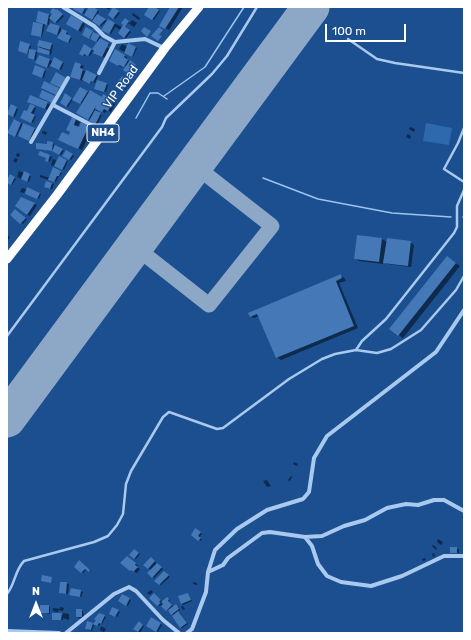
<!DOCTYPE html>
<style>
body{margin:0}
#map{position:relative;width:471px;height:640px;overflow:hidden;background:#1b4f8f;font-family:Rubik,sans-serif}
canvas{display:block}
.frame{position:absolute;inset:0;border:8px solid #fff;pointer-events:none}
.north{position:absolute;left:16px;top:584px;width:40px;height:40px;-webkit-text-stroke:3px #1b4f8f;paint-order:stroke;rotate:0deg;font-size:11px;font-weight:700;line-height:16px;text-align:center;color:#fff}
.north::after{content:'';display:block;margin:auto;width:14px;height:18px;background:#fff;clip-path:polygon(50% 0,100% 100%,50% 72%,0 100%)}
.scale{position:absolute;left:325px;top:24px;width:81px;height:18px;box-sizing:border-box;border:2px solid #fff;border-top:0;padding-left:5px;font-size:12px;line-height:14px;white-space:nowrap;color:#fff;-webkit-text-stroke:3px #1b4f8f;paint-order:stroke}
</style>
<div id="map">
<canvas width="471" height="640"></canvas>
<div class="frame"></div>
<div class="north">N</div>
<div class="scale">100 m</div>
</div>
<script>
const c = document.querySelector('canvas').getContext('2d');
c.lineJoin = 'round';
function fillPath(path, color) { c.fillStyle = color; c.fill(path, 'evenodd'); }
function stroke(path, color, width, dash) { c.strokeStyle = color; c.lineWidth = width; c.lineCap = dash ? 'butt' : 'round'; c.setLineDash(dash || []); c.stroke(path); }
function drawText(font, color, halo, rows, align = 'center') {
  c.font = font + ' Rubik,sans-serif'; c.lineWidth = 3; c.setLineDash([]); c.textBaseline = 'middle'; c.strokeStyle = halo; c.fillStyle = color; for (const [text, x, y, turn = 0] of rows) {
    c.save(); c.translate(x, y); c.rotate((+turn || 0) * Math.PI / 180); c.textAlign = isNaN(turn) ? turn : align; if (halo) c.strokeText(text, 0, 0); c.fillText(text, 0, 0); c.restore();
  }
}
fillPath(new Path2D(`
 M 426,123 L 452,128 L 449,145 L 423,141 Z`), '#2e69ad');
fillPath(new Path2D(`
 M 75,7 L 82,7 L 86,9 L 84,14 L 74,9 Z
 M 90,7 L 99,11 L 97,15 L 107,21 L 101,26 L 85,15 Z
 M 105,7 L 111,7 L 109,10 Z
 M 150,7 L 153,7 L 160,11 L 154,20 L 146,14 Z
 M 172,7 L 183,7 L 169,30 L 160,25 Z
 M 114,8 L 120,13 L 115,19 L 109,15 Z
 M 58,10 L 64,16 L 57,23 L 50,18 L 49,23 L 60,27 L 61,28 L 61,30 L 68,33 L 67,36 L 72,38 L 69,43 L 59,38 L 60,35 L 49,32 L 50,25 L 45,24 L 42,37 L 33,35 L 41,24 L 37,22 L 39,12 L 52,16 Z
 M 133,13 L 140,18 L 139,20 L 132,15 Z
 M 72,17 L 85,24 L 81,32 L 67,24 Z
 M 108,20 L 131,32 L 126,38 L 119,33 L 121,30 L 115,27 L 111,34 L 103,29 Z
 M 125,20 L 130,23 L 132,20 L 137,23 L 134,27 L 128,23 L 126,26 L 122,23 Z
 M 87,29 L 101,37 L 100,39 L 110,44 L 109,46 L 99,41 L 98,43 L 110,49 L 105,58 L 95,53 L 94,49 L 90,56 L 86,54 L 85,56 L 80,54 L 84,46 L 93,50 L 98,42 L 83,35 Z
 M 40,41 L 53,45 L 51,55 L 38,51 Z
 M 122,44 L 127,47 L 129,44 L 137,48 L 133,57 L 119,49 Z
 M 30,45 L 31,46 L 30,50 L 37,52 L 36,60 L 30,59 L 29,54 L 19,51 Z
 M 115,51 L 127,57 L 126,59 L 137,67 L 132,75 L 125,70 L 126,67 L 122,65 L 121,67 L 110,60 Z
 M 54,59 L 64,63 L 61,70 L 50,64 L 48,68 L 38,64 L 50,60 L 53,62 Z
 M 81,65 L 84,66 L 82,70 L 98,76 L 95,83 L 92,81 L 91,84 L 83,80 L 83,81 L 71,77 Z
 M 45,70 L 46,71 L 44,78 L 35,75 Z
 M 124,79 L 130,84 L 125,90 L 124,89 Z
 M 98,81 L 108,85 L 106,92 L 97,89 Z
 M 81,88 L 102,98 L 104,96 L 116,102 L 111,112 L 107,110 L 105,113 L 98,109 L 97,112 L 102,115 L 97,125 L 78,112 L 82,104 L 74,99 Z
 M 66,95 L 73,99 L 68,107 L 61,102 Z
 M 32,103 L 47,103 L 50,105 L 48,110 Z
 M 31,105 L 36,108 L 33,115 L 36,116 L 33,123 L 21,118 L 28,113 Z
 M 11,106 L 18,109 L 15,117 L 8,113 Z
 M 73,119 L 80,122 L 77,128 L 88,127 L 92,129 L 82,150 L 64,142 L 70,136 Z
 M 14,120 L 37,130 L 32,142 L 22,137 L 22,130 L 20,129 L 16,137 L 9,133 L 7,138 L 7,134 Z
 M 410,127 L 415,129 L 414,132 L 409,129 Z
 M 42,131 L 47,132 L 46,135 L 42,133 Z
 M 408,134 L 411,136 L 410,139 L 406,137 Z
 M 52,143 L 54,144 L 53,151 L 37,149 Z
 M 56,147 L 64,151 L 61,155 L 53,151 Z
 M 66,151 L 74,156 L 71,160 L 63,156 Z
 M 17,153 L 20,154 L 19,157 L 16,156 Z
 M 40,153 L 52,157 L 50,162 L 46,160 L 47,158 Z
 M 60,157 L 68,161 L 64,170 L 55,166 Z
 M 15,158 L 18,159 L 16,163 L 13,161 Z
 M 53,159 L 56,160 L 54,166 L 51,165 Z
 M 54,169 L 62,173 L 60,176 L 59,176 L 56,182 L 48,178 L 48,180 L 40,177 L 40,175 L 50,178 Z
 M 19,171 L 31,176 L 29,182 L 17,177 L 17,178 Z
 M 11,176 L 16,179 L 12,185 L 7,182 Z
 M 46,182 L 54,184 L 52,189 L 46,188 Z
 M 22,188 L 26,189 L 24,193 L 20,192 Z
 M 28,189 L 41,194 L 39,199 L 27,194 Z
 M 22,198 L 37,205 L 30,216 L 27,215 Z
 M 16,210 L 27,219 L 23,224 L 11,215 Z
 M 7,235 L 10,237 L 7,242 Z
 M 358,236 L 382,239 L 387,242 L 410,242 L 414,245 L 411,267 L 388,264 L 383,262 L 383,264 L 359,261 L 355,258 Z
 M 451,260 L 460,266 L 403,338 L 390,329 Z
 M 340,275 L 344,278 L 346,281 L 339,283 L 358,328 L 281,360 L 277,357 L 259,316 L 254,318 L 250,316 Z
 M 294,462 L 298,464 L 297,466 L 293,464 Z
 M 291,476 L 292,477 L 290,481 L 288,480 Z
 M 267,480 L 271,486 L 267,487 L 263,481 Z
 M 196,530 L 202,534 L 199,538 L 202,539 L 201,541 L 192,535 Z
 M 438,539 L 443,542 L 441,545 L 437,542 Z
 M 433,545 L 437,548 L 436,550 L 432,546 Z
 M 451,548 L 459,549 L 459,553 L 451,552 Z
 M 134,550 L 140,554 L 136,559 L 130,555 Z
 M 434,553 L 435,556 L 433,557 L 432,554 Z
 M 425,558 L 426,560 L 423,561 L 422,559 Z
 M 130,559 L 138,566 L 137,567 L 140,569 L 137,573 L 130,570 Z
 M 152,559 L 163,569 L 154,578 L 153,577 L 151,570 L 148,568 Z
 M 81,563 L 91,571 L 91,572 L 87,569 L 83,573 L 75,567 Z
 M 166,573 L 170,577 L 161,585 L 159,584 Z
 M 193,582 L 197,583 L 197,585 L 193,584 Z
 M 60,583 L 69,584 L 68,594 L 60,593 Z
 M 72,589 L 83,592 L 81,597 L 72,595 Z
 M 151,590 L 153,592 L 150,595 L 147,593 Z
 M 154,594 L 163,602 L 169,599 L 170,600 L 168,602 L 174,607 L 176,606 L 178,607 L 180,610 L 178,612 L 180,613 L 188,624 L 182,628 L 181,627 L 174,615 L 169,610 L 166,610 L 161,605 L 160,606 L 158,605 L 151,598 Z
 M 188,594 L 192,601 L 183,605 L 182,604 Z
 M 123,595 L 131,600 L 128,606 L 119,601 Z
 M 49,606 L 50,607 L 50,614 L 41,612 Z
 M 183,606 L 185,609 L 183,610 L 181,607 Z
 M 60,607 L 64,608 L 63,611 L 58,610 L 58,612 L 53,611 L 53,608 L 60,609 Z
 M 113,608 L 120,612 L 117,617 L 110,613 Z
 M 82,610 L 83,611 L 84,618 L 79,618 L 77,617 Z
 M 63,613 L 69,614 L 69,620 L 63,618 L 63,620 L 54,620 L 61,614 L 63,615 Z
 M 100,614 L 106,617 L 102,624 L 101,623 L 99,626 L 95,624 Z
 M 152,618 L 162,625 L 158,632 L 147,626 Z
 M 139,623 L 144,626 L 140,633 L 135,629 Z
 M 92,624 L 94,625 L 92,631 L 86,629 Z
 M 101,626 L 106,629 L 104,632 L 100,630 Z`), '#0007');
stroke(new Path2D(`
 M 164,96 L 205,67 L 244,7
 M 136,118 L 150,93 L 158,93 L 167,99
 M 263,178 L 318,199 L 392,213 L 451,217
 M 463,217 L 464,218`), '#9cc4f0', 1.5);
stroke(new Path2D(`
 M 134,246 L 209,305 L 272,226 L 194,165`), '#8da7c7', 15);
stroke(new Path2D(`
 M 7,419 L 311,7`), '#8da7c7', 37);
fillPath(new Path2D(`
 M 74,7 L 84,7 L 85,8 L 82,14 L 73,9 Z
 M 89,7 L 93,7 L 98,10 L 92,20 L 84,15 Z
 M 113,7 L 116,7 L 115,8 L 119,11 L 113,19 L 108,15 Z
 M 149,7 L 155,7 L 159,10 L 152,20 L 144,15 Z
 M 170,7 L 179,7 L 165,29 L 159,26 Z
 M 53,8 L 56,10 L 57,9 L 63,14 L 55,23 L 49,18 L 52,14 L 50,12 Z
 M 38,11 L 49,14 L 47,25 L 36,22 Z
 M 97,14 L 106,19 L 99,26 L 92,21 Z
 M 71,15 L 83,22 L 78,31 L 66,24 Z
 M 125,18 L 129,21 L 125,27 L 130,30 L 124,38 L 118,33 L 123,25 L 121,23 Z
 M 108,19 L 115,23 L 109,34 L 101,30 Z
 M 33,22 L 43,24 L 41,37 L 31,35 Z
 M 50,23 L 60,26 L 57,35 L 46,31 Z
 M 86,27 L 93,31 L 89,39 L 82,35 Z
 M 144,27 L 151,31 L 147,37 L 141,31 Z
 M 159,27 L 163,30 L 159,35 L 162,36 L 158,41 L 151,36 Z
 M 62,29 L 67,31 L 66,34 L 71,36 L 68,43 L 57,38 Z
 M 93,32 L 100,35 L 96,42 L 90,39 Z
 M 100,38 L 109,43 L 102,57 L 93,53 L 94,51 L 92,49 Z
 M 39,40 L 52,43 L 50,50 L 37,46 Z
 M 20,41 L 30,44 L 27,54 L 18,51 Z
 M 128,43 L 136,47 L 132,57 L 124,53 Z
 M 84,44 L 92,49 L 88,56 L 84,54 L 83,56 L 79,54 Z
 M 38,47 L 50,51 L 49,55 L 37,52 Z
 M 29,49 L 36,50 L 34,60 L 28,58 Z
 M 115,49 L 125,55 L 124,57 L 128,60 L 124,67 L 119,65 L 118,66 L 109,61 Z
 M 39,55 L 50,59 L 47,68 L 35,63 Z
 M 54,57 L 63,62 L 59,70 L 50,66 Z
 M 130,60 L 136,65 L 130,75 L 123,70 Z
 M 75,62 L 81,64 L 80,68 L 83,69 L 80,80 L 70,77 Z
 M 35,65 L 45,69 L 42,78 L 32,74 Z
 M 86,70 L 97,75 L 93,82 L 91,81 L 90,84 L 82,80 Z
 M 56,72 L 66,78 L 61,88 L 50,83 Z
 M 122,76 L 126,79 L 128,76 L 132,79 L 123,90 L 116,84 Z
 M 97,80 L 107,83 L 104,92 L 94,89 Z
 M 44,81 L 59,88 L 56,95 L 41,88 Z
 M 80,87 L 88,91 L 80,104 L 72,100 Z
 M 42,90 L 55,96 L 52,103 L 39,97 Z
 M 90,90 L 102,97 L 103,94 L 114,100 L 108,111 L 104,109 L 102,112 L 95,109 L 96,106 L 88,120 L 76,113 Z
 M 65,93 L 72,98 L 66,107 L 60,103 Z
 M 30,95 L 48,102 L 45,109 L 27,102 Z
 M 11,104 L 17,107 L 13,117 L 7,114 Z
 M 30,104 L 35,106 L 31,113 L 35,115 L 31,123 L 20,118 L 24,110 L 27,111 Z
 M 95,110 L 101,113 L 95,125 L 89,121 Z
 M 72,117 L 76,119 L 74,125 L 79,127 L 81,122 L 89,126 L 78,149 L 58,140 L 62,132 L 69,135 L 70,132 L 66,130 Z
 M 14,119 L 21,123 L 15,137 L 7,133 Z
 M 23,123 L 35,128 L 29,141 L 18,136 Z
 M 47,141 L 53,142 L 52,151 L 36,149 L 36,143 L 47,144 Z
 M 55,145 L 63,149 L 59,155 L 52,151 Z
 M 66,150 L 73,154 L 69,160 L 62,156 Z
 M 40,151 L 50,155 L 48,162 L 45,161 L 46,158 L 38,155 Z
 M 59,156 L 67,160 L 62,170 L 54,166 Z
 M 53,167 L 61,171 L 59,176 L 57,176 L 54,182 L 48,180 Z
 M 24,171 L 30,174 L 27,182 L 21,179 Z
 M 10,174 L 15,177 L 11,185 L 7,183 L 7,180 Z
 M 46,181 L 52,183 L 50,189 L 44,187 Z
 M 27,187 L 40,193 L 37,199 L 25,194 Z
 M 21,197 L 35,203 L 27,215 L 15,206 Z
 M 15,209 L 26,218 L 20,224 L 10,215 Z
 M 357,235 L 382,238 L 379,262 L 354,259 Z
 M 387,238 L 411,241 L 408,266 L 383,263 Z
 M 447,256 L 456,263 L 398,336 L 389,329 Z
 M 341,274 L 342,278 L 336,281 L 354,326 L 276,358 L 257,314 L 250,317 L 248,313 Z
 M 195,528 L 201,532 L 198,536 L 201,538 L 198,541 L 191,535 Z
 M 450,547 L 457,547 L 457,553 L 450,553 Z
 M 134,549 L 139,553 L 134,559 L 129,555 Z
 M 127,556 L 136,563 L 135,565 L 138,567 L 133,572 L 131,570 L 130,571 L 120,563 Z
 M 151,557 L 155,561 L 148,569 L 143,565 Z
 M 79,560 L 90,570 L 89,572 L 85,569 L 81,573 L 74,567 Z
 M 157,563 L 162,567 L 152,578 L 147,573 Z
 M 164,571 L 169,575 L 159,585 L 154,581 Z
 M 42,575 L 52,577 L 51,583 L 41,581 Z
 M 60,582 L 67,582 L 66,594 L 59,593 Z
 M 71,588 L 81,590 L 80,597 L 69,595 Z
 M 154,593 L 161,600 L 159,602 L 161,603 L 157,606 L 149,598 Z
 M 188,593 L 191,600 L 181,604 L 178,596 Z
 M 122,594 L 130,598 L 126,606 L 118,601 Z
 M 167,597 L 169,599 L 168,601 L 172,605 L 166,611 L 161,606 L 163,604 L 161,602 Z
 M 176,604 L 179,609 L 171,615 L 168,610 Z
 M 40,605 L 49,605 L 49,613 L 40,613 Z
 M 112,607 L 119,610 L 115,617 L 109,614 Z
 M 76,609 L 82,609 L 82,617 L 76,617 Z
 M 178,611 L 187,623 L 180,628 L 172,616 Z
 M 52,613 L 62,613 L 61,620 L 52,620 Z
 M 99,613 L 105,615 L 101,624 L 99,623 L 97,626 L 93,624 L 96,620 L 94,619 Z
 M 151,617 L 161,623 L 156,632 L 146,626 Z
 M 87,621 L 93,623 L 91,630 L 85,629 Z
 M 139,621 L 143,625 L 138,632 L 133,629 Z`), '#4478b7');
stroke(new Path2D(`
 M 348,39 L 377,59 L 395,63 L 464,73
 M 464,128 L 458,143 L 444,169 L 464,182
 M 7,336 L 162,127 L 166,118 L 212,74 L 227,56 L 257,7
 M 356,350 L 362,341 L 386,319 L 454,233 L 457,227 L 457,206 L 464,190
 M 7,594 C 15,584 15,570 24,561 L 94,542 L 108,536 L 117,525 L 123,514 L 126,484 L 131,471 L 163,417 L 169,412 L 217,429 L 223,428 L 289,379 L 322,359 L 335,354 L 356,350 L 377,353 L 391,349 L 421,330 L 456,290 L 464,276`), '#a9c9ee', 2.5);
stroke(new Path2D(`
 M 63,7 L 94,26 L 104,36 L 115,42 L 145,39 L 164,48
 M 99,73 L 115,42
 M 53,105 L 103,131
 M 31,142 L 68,78
 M 305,537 L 312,546 L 318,564 L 327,576 L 341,582 L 371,586 L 402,576 L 444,556 L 464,556
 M 208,572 L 223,565 L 228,558 L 262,533 L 270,532 L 305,537 L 322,536 L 344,526 L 365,520 L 387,508 L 406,504 L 418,505 L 434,500 L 444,500 L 464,511
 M 7,631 L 59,633
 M 66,633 L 114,594 L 129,587 L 136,591 L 163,620 L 179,633
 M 187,633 L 192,629 L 206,592 L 208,572 L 215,550 L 237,529 L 267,510 L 303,499 L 309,492 L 314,458 L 327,436 L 436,352 L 464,310`), '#a9c9ee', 4);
stroke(new Path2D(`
 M 7,259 L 57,195 L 165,48 L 199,7`), '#fff', 9);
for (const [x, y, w] of [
 [103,133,32]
]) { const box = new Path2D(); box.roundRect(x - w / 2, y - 9, w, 18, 3); c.fillStyle = '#1b4f8f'; c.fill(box); stroke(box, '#fff', 1); }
drawText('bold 11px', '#fff', null, [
 ["NH4",103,133]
]);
drawText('12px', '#fff', '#1b4f8f', [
 ["VIP Road",121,87,-54]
]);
</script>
